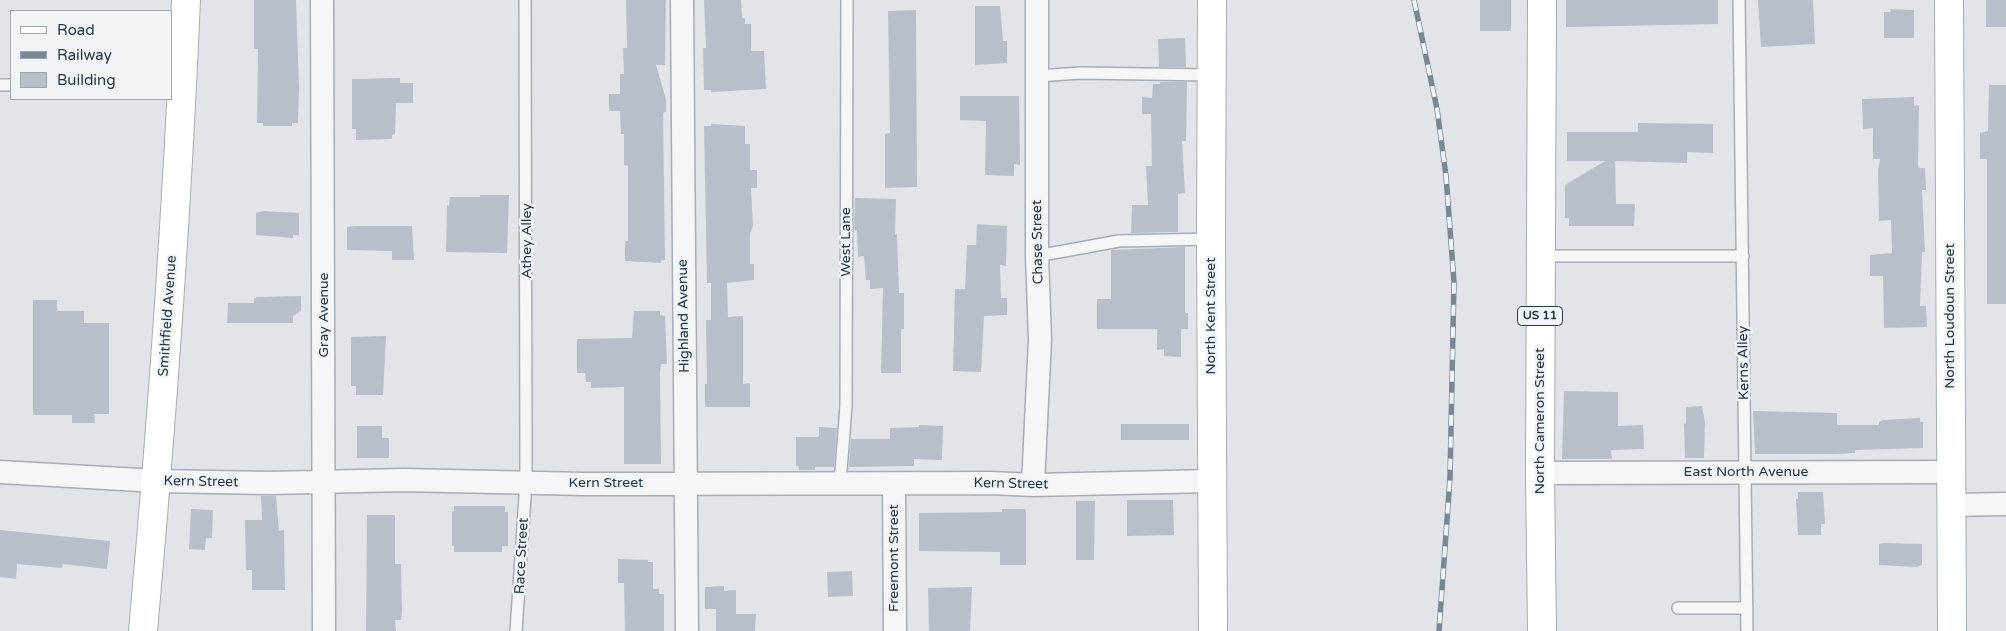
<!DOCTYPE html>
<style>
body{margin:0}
#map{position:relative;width:2006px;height:631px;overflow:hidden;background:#e1e5ea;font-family:"Varela Round",sans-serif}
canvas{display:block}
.legend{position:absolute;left:10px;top:10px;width:162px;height:90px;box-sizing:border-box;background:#f0f4f7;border:1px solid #a0a8af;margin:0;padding:6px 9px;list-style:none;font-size:15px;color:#283543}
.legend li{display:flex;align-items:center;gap:10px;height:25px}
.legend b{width:25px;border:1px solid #a0a8af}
</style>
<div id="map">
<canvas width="2006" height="631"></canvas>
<ul class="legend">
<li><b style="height:6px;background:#fff"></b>Road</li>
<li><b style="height:6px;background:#798794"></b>Railway</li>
<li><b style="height:14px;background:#b8bfc8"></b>Building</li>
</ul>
</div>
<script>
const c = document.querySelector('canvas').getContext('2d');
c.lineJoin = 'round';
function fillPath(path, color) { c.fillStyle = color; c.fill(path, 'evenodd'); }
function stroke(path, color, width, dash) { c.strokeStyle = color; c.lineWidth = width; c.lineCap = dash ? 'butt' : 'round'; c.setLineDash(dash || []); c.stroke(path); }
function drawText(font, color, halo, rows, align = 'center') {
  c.font = font + ' "Varela Round",sans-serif'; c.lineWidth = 5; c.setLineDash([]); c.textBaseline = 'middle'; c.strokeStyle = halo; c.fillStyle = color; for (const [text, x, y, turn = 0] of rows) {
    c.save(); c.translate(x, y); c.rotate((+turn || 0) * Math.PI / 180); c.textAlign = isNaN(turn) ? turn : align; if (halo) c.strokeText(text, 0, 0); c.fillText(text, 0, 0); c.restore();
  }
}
fillPath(new Path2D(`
 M 254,0 L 296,0 L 299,87 L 298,123 L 292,123 L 292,126 L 263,126 L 263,123 L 257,123 L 258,49 L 254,49 Z
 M 626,0 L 666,0 L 665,65 L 656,65 L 666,99 L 666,112 L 663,113 L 665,260 L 661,260 L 661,263 L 625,261 L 625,241 L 628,241 L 628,166 L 624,165 L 624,134 L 621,134 L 620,111 L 609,111 L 609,94 L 620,94 L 620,74 L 624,74 L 623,48 L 627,48 Z
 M 704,0 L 741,0 L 742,18 L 745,18 L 745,24 L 751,24 L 751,51 L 764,51 L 766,89 L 711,92 L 711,90 L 704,90 L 703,48 L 706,48 Z
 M 1480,0 L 1511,0 L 1511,31 L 1480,31 Z
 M 1566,0 L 1718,0 L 1718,24 L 1566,27 Z
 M 1758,0 L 1813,0 L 1815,44 L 1761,47 Z
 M 1986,0 L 2006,0 L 2006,27 L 1986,27 Z
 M 975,6 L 1000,6 L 1003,41 L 1007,41 L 1007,63 L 975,65 Z
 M 1890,9 L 1914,10 L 1914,38 L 1884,38 L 1884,12 L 1891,12 Z
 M 916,10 L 917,187 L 885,188 L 885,134 L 890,133 L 888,11 Z
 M 1185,38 L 1186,67 L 1159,67 L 1158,39 Z
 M 400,78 L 400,83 L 413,83 L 413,103 L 396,103 L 395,134 L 392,135 L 392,139 L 356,140 L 356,129 L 352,129 L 352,79 Z
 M 1160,82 L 1187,82 L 1186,141 L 1182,141 L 1185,193 L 1178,194 L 1178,232 L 1131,233 L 1132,205 L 1148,205 L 1146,166 L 1152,166 L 1151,114 L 1142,114 L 1142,97 L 1152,98 L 1153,84 L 1160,84 Z
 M 1989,85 L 2006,85 L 2006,304 L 1987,304 L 1987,159 L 1980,159 L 1980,133 L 1988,131 Z
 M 960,96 L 1019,96 L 1020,165 L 1014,164 L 1014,176 L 985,175 L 986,121 L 960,120 Z
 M 1914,97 L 1914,106 L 1919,105 L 1918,166 L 1919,168 L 1925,168 L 1926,190 L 1922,190 L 1925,252 L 1922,252 L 1920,306 L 1926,306 L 1927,327 L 1884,328 L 1883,276 L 1870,276 L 1870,255 L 1892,253 L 1891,220 L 1879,221 L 1878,171 L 1880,159 L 1873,159 L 1873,128 L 1863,129 L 1862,99 Z
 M 1638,123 L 1713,124 L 1713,153 L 1687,152 L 1687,163 L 1615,161 L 1616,204 L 1635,204 L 1634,226 L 1569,226 L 1569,218 L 1565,218 L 1565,185 L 1605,161 L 1567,161 L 1567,132 L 1638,132 Z
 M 711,124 L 745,126 L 745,144 L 750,144 L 750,170 L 757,170 L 757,188 L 751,188 L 753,226 L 750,234 L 750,264 L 754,264 L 754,280 L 727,283 L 728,317 L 743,316 L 743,384 L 750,383 L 750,407 L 705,407 L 705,384 L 707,384 L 706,320 L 711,320 L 711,283 L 707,283 L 704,126 L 711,126 Z
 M 480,195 L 509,195 L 507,253 L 446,252 L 447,205 L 449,206 L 450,197 L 480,197 Z
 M 855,198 L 896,199 L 895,235 L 897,234 L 899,293 L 904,293 L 904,329 L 901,329 L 901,373 L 881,373 L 883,288 L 870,289 L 870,280 L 866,280 L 864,256 L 858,257 L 857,230 L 854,230 Z
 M 263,211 L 299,213 L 299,235 L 293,235 L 293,238 L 256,235 L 256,213 Z
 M 977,224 L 1007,226 L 1006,266 L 1000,265 L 1001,298 L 1007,298 L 1007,315 L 984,316 L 981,372 L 953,371 L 955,289 L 965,289 L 967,245 L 976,245 Z
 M 356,226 L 412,226 L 414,260 L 392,260 L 392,251 L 347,250 L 347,227 Z
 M 1185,247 L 1185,313 L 1188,313 L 1188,329 L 1181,329 L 1181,357 L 1164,356 L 1164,349 L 1157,350 L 1157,329 L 1097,329 L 1097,299 L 1111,299 L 1111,250 Z
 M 301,296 L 301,311 L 293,316 L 293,323 L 227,323 L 228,303 L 254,303 L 254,299 L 257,297 Z
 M 33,300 L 57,300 L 57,311 L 84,311 L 84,323 L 109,323 L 109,414 L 94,414 L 95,423 L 72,423 L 72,415 L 33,415 Z
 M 634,311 L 660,311 L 660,315 L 665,316 L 667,364 L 661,364 L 660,372 L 661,464 L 624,464 L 624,387 L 591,388 L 591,382 L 586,382 L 585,373 L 577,373 L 577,339 L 632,338 Z
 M 386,336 L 383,395 L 356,395 L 356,386 L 351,386 L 351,337 Z
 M 1564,391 L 1618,392 L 1618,426 L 1643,425 L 1644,449 L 1611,450 L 1612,459 L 1562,459 Z
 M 1702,406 L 1705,423 L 1704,458 L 1685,458 L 1684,424 L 1686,423 L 1686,407 Z
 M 1753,411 L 1837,413 L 1837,425 L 1879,425 L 1879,422 L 1883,420 L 1920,418 L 1920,422 L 1923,422 L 1923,448 L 1855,450 L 1855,453 L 1836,454 L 1755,454 Z
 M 1121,424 L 1189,424 L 1189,440 L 1121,440 Z
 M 919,425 L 943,426 L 942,460 L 914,459 L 914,466 L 849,467 L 851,439 L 890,439 L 890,428 L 919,427 Z
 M 357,426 L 382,426 L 382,438 L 389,438 L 389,458 L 357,458 Z
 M 819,427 L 837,428 L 834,467 L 815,467 L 815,470 L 799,470 L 798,466 L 796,466 L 796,437 L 817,437 L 819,436 Z
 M 1798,492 L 1823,492 L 1825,524 L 1821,524 L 1821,535 L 1798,535 L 1796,499 L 1798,499 Z
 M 261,496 L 276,496 L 279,531 L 284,530 L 285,590 L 252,590 L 252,570 L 246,570 L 245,520 L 262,520 Z
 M 1127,500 L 1173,500 L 1174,535 L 1127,536 Z
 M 1076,501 L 1095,501 L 1094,560 L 1076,560 Z
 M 454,506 L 505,506 L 505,512 L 508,512 L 508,546 L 502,546 L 502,552 L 454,552 L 454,546 L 452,546 L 452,512 L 454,511 Z
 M 191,509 L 213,510 L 212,538 L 206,538 L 205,550 L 189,549 Z
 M 1002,509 L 1025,509 L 1026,513 L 1026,565 L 1000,565 L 1000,552 L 919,551 L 919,513 L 1002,512 Z
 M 367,515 L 395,515 L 395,564 L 401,564 L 402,612 L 401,620 L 395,620 L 396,631 L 366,631 Z
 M 0,530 L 110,541 L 107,569 L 63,564 L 62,568 L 17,564 L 16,579 L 0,577 Z
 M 1884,543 L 1922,544 L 1922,565 L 1917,567 L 1879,565 L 1879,544 Z
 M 618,559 L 648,560 L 648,562 L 653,562 L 653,589 L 659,589 L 659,594 L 664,594 L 664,631 L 625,631 L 624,583 L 618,583 Z
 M 852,571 L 853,596 L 828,597 L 827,572 Z
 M 724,586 L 724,591 L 736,590 L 736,614 L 756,614 L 755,631 L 716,631 L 716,609 L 705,609 L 705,587 Z
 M 972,587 L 970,631 L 929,631 L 928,588 Z`), '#b8bfc8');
const lane = new Path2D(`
 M 1739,0 L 1747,631
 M 1038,76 L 1080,73 L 1211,75
 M 0,85 L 11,85
 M 1037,256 L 1119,241 L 1211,239
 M 1540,256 L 1743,256
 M 840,484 L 846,406 L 847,0
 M 1678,608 L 1747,608
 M 516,631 L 526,482 L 525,0`);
const street = new Path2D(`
 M 322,0 L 324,631
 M 682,0 L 687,631
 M 0,472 L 157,481 L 269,483 L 404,480 L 584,484 L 991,483 L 1033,485 L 1212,481
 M 1540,473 L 1951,472
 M 894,484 L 895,631
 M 1033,485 L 1040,339 L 1037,256 L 1037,0
 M 1951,505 L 2006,504`);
const secondary = new Path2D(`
 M 1212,0 L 1211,239 L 1213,631
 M 1949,0 L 1952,631
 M 143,631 C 162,421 177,211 186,0`);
const primary = new Path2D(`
 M 1542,0 L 1540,473 L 1542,631`);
stroke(lane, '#a6adb5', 14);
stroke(street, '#a6adb5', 25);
stroke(secondary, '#a6adb5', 30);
stroke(primary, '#9fabb6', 30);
stroke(lane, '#f4f6f8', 11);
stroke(street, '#f4f6f8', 22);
stroke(secondary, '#fff', 28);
stroke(primary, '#fff', 28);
const rail = new Path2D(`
 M 1414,0 L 1437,109 L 1446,176 L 1454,282 L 1450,478 L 1439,631`);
stroke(rail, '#798794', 5.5);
stroke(rail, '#f0f4f7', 4, [11]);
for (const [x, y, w] of [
 [1540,316,45]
]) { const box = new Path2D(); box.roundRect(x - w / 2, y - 9.5, w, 19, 4); c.fillStyle = '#f0f4f7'; c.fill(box); stroke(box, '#283543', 1); }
drawText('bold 12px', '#283543', null, [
 ["US 11",1540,316]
]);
drawText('14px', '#283543', '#f0f4f7', [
 ["Athey Alley",527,241,-90],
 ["West Lane",846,242,-90],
 ["Chase Street",1038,242,-91],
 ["Gray Avenue",324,315,-90],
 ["Smithfield Avenue",168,316,-86],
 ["Highland Avenue",684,316,-91],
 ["North Kent Street",1211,316,-90],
 ["North Loudoun Street",1950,316,-90],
 ["Kerns Alley",1744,363,-91],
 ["North Cameron Street",1540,421,-90],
 ["East North Avenue",1746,472],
 ["Kern Street",201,482,1],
 ["Kern Street",606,483],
 ["Kern Street",1011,484,1],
 ["Race Street",522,556,-87],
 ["Freemont Street",894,558,-90]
]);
</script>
